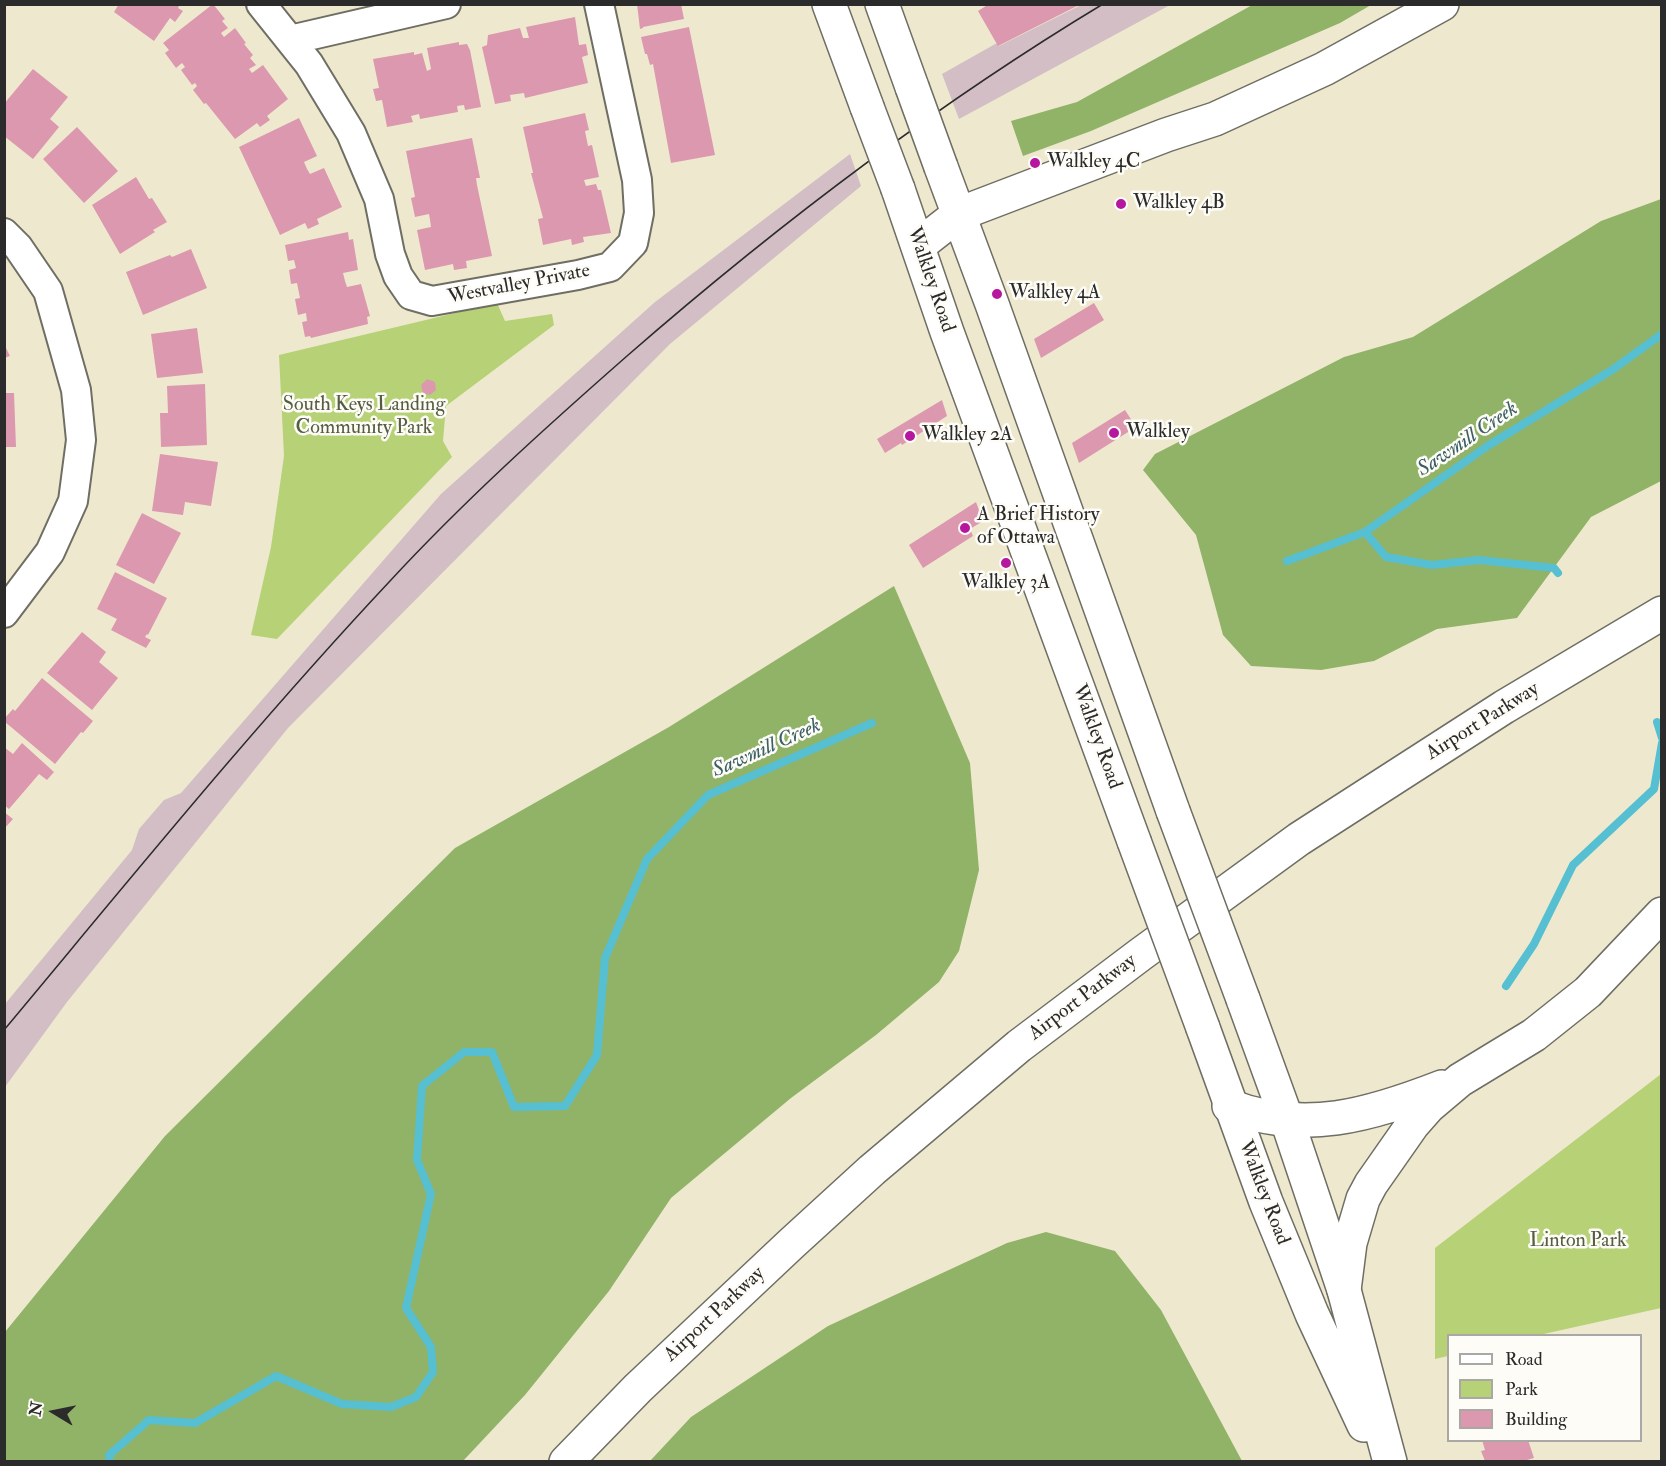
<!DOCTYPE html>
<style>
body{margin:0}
#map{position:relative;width:1666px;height:1466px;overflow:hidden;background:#eee9ce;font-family:"IM FELL Double Pica",serif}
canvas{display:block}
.frame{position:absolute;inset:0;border:6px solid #2b2b2b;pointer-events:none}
.legend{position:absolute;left:1447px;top:1334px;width:195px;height:108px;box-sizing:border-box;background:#fdfcf7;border:2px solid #a9a8a5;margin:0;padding:8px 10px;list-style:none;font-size:18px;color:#2b2b2b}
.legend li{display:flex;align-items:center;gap:12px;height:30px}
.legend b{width:30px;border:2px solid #a9a8a5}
.north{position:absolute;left:24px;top:1382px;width:60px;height:60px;-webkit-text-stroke:4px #fdfcf7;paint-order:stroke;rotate:280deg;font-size:16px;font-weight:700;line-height:24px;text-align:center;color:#2b2b2b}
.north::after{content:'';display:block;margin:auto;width:21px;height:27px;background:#2b2b2b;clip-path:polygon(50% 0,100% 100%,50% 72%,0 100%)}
</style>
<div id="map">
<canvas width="1666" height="1466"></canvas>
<div class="frame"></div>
<ul class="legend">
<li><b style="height:8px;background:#fff"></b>Road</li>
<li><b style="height:16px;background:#b7d177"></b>Park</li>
<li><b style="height:16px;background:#dc98ae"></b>Building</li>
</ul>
<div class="north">N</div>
</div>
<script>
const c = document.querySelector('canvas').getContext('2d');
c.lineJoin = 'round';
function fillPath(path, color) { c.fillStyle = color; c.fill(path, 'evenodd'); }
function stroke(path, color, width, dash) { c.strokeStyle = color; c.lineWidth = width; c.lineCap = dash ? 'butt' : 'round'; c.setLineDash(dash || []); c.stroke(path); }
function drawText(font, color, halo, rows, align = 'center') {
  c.font = font + ' "IM FELL Double Pica",serif'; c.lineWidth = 5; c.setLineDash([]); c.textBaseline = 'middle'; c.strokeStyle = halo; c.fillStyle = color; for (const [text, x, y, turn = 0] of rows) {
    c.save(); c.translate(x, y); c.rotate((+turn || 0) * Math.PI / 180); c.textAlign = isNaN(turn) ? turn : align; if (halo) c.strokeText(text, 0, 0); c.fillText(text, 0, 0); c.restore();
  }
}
fillPath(new Path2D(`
 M 1081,5 L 1170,5 L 959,119 L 942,74 L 997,43 L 999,46 Z
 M 850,154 L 861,186 L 670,344 L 288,728 L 67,1002 L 5,1087 L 5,1004 L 132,850 L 139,829 L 164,800 L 181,793 L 441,494 L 655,302 Z`), '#d2bec4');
fillPath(new Path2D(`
 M 497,303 L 505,321 L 552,314 L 554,325 L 446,406 L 443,441 L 452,457 L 277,639 L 251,635 L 271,547 L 284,456 L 279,355 Z
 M 1661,1074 L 1661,1308 L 1539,1335 L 1448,1336 L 1448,1356 L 1435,1359 L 1435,1248 Z`), '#b7d177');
fillPath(new Path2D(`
 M 1254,4 L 1371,5 L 1340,23 L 1091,131 L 1023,156 L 1011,121 L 1077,102 Z
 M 1661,199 L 1661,481 L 1591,517 L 1517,618 L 1437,629 L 1374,661 L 1321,670 L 1251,666 L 1223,635 L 1196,535 L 1143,470 L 1155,454 L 1344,357 L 1413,337 L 1601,221 Z
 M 894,586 L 970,763 L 979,870 L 959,951 L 939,982 L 876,1035 L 791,1098 L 671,1198 L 609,1291 L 525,1395 L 463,1461 L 5,1461 L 5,1332 L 165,1136 L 455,848 L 669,727 Z
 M 1046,1232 L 1115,1251 L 1161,1310 L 1242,1461 L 650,1461 L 691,1417 L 828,1326 L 1007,1243 Z`), '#91b368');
stroke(new Path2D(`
 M 1365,532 L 1386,557 L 1432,565 L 1479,560 L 1554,568 L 1558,573
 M 1287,561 L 1365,532 L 1489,445 L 1612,370 L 1662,334
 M 1657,722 L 1662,738
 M 1506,986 L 1534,944 L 1573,865 L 1654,789 L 1662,743
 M 110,1462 L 109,1455 L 149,1420 L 195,1423 L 276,1376 L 342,1404 L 391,1407 L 416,1397 L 433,1372 L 431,1347 L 406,1308 L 431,1194 L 417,1160 L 422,1086 L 464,1052 L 492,1052 L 514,1107 L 565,1106 L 597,1055 L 605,958 L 647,859 L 708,795 L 872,723`), '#56bfd2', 8);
fillPath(new Path2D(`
 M 119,4 L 180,4 L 178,8 L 183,11 L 175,22 L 170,18 L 154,41 L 114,12 Z
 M 213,4 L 225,19 L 222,21 L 228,28 L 221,33 L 224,37 L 235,28 L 246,43 L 244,44 L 253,55 L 250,58 L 256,65 L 249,69 L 252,73 L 263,65 L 288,99 L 267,116 L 270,120 L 260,127 L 257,123 L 235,139 L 206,103 L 204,104 L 193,90 L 197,86 L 195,83 L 192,85 L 181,70 L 185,67 L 182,63 L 176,68 L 165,53 L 169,50 L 163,43 Z
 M 637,4 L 681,4 L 684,19 L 643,27 L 643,28 L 640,29 Z
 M 989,4 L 1081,4 L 998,46 L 978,11 Z
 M 575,17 L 579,45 L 586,44 L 588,55 L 582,57 L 588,83 L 525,98 L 524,93 L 510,95 L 511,101 L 495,104 L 482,47 L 487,45 L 488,35 L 520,28 L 523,38 L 529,38 L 526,27 Z
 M 689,27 L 715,155 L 671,163 L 653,64 L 650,65 L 647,54 L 645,54 L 641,37 Z
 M 459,42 L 459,45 L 467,44 L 470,50 L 481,107 L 465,110 L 464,105 L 457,106 L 458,112 L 420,119 L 419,114 L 411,116 L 413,122 L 387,127 L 382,100 L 376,101 L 373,89 L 379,88 L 373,59 L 414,52 L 414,55 L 422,53 L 427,71 L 431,69 L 427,48 Z
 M 33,69 L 68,97 L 50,119 L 59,127 L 33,159 L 4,136 L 4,104 Z
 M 585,113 L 589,130 L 585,131 L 588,146 L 592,145 L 599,177 L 584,180 L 586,186 L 596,184 L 598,190 L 601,190 L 611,233 L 583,237 L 584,242 L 572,245 L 571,239 L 543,245 L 538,219 L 543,218 L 531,173 L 533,173 L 523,127 Z
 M 299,118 L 317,156 L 304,162 L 307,169 L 310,174 L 324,168 L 342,207 L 317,219 L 319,224 L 308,229 L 305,223 L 280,235 L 239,147 Z
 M 77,127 L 118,171 L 84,203 L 43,159 Z
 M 472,138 L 480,178 L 476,178 L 477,185 L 492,256 L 466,261 L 467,268 L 454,270 L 453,264 L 425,270 L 417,230 L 431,227 L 430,220 L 429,214 L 415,217 L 411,198 L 415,197 L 406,151 Z
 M 136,177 L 149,199 L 152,198 L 167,222 L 153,230 L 155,232 L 120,254 L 92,205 Z
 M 348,232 L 349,240 L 353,239 L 358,270 L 343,273 L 345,281 L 347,287 L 361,284 L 370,316 L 367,317 L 368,324 L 311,338 L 310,336 L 305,337 L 302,322 L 307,321 L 306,313 L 298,315 L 295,299 L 300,298 L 297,283 L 291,284 L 289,270 L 296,268 L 294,260 L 288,261 L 285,245 Z
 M 191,249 L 207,288 L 143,315 L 126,272 L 170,255 L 172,257 Z
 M 1094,303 L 1104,320 L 1041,358 L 1034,339 Z
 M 197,328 L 203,373 L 157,378 L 151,334 Z
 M 4,344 L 10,356 L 4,358 Z
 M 427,379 L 435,382 L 436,390 L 430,395 L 423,393 L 421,385 Z
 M 205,384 L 207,445 L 161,447 L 160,413 L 168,413 L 167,386 Z
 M 4,393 L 14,393 L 16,447 L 4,447 Z
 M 942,400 L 947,416 L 902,445 L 901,443 L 885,453 L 877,439 Z
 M 1125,410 L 1136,427 L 1079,463 L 1072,443 Z
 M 160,454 L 218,462 L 211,506 L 185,502 L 183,515 L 152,511 Z
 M 976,502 L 983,521 L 970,529 L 973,536 L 923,568 L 909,545 Z
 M 142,513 L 181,533 L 154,584 L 116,565 Z
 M 115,572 L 167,598 L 148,635 L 147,634 L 145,637 L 151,640 L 146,648 L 111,630 L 117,619 L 97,609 Z
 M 82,632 L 106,652 L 99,662 L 118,678 L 92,710 L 47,673 Z
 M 42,678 L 93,721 L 83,733 L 81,732 L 55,764 L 5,722 L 4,719 L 13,709 L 15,711 Z
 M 22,743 L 54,772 L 47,780 L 39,774 L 9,809 L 4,805 L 4,747 L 13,754 Z
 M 4,812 L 13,819 L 4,829 Z
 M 1482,1440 L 1528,1440 L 1534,1458 L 1527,1460 L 1528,1461 L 1485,1461 L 1481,1451 L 1485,1450 Z`), '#dc98ae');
const minor = new Path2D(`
 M 261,4 L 309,64 L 351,133 L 379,199 L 390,254 L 398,276 L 411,295 L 432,301 L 578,275 L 610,267 L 633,243 L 639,213 L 637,180 L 599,4
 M 290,40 L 446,4
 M 4,233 L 18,247 L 48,291 L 76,390 L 81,440 L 73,501 L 50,552 L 4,613`);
const major = new Path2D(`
 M 829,4 L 867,107
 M 882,4 L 912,87
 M 941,167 L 992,304 L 1173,811
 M 898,189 L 947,332 L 1134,841
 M 1243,999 L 1287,1120 L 1344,1290 L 1390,1462
 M 1203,1028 L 1266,1202 L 1312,1314 L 1364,1425`);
const highway = new Path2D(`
 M 918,246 L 959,214 L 1166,135 L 1215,119 L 1324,69 L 1442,4
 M 1229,1106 C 1304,1135 1370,1115 1442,1087
 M 1344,1290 L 1350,1243 L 1363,1199 L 1371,1184 L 1413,1124 L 1428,1107 L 1460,1080 L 1534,1035 L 1588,992 L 1662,914
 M 566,1462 L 638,1388 L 791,1244 L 872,1170 L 1019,1046 L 1141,954 L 1299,839 L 1504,707 L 1662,613`);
stroke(minor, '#6f6e64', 32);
stroke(major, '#6f6e64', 36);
stroke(highway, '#6f6e64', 36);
stroke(minor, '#fff', 28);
stroke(major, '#fff', 33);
stroke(highway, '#fff', 33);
stroke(new Path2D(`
 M 4,1030 C 131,878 255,725 390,581 C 464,501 545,428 627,356 C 775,227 934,106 1103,4`), '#2b2b2b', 1.5);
const majorBridge = new Path2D(`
 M 912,87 L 941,167
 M 867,107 L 898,189
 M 1173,811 L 1243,999
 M 1134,841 L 1203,1028`);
stroke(majorBridge, '#6f6e64', 36, []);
stroke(majorBridge, '#fff', 33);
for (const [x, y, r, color] of [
 [1035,163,6,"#b5179e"],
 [1121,204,6,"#b5179e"],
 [997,294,6,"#b5179e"],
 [1114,433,6,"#b5179e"],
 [910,436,6,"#b5179e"],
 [965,528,6,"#b5179e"],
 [1006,563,6,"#b5179e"]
]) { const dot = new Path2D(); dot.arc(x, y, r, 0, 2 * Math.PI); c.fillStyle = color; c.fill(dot); stroke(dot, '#fdfcf7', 2); }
drawText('20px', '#2b2b2b', '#fdfcf7', [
 ["Walkley 4C",1047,163],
 ["Walkley 4B",1133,204],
 ["Walkley 4A",1009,294],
 ["Walkley",1126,433],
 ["Walkley 2A",922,436],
 ["A Brief History",977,516],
 ["of Ottawa",977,539],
 ["Walkley 3A",1006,584,"center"]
], 'left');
drawText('20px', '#2b2b2b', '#fdfcf7', [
 ["Walkley Road",930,280,71],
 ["Westvalley Private",519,285,-11],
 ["Airport Parkway",1483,722,-32],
 ["Walkley Road",1096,737,70],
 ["Airport Parkway",1083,998,-37],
 ["Walkley Road",1263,1193,69],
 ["Airport Parkway",715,1315,-43]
]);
drawText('20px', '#555d42', '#fdfcf7', [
 ["South Keys Landing",364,406],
 ["Community Park",364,429],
 ["Linton Park",1578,1242]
]);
drawText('italic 21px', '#3a5f65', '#fdfcf7', [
 ["Sawmill Creek",1468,440,-34],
 ["Sawmill Creek",767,749,-24]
]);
</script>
